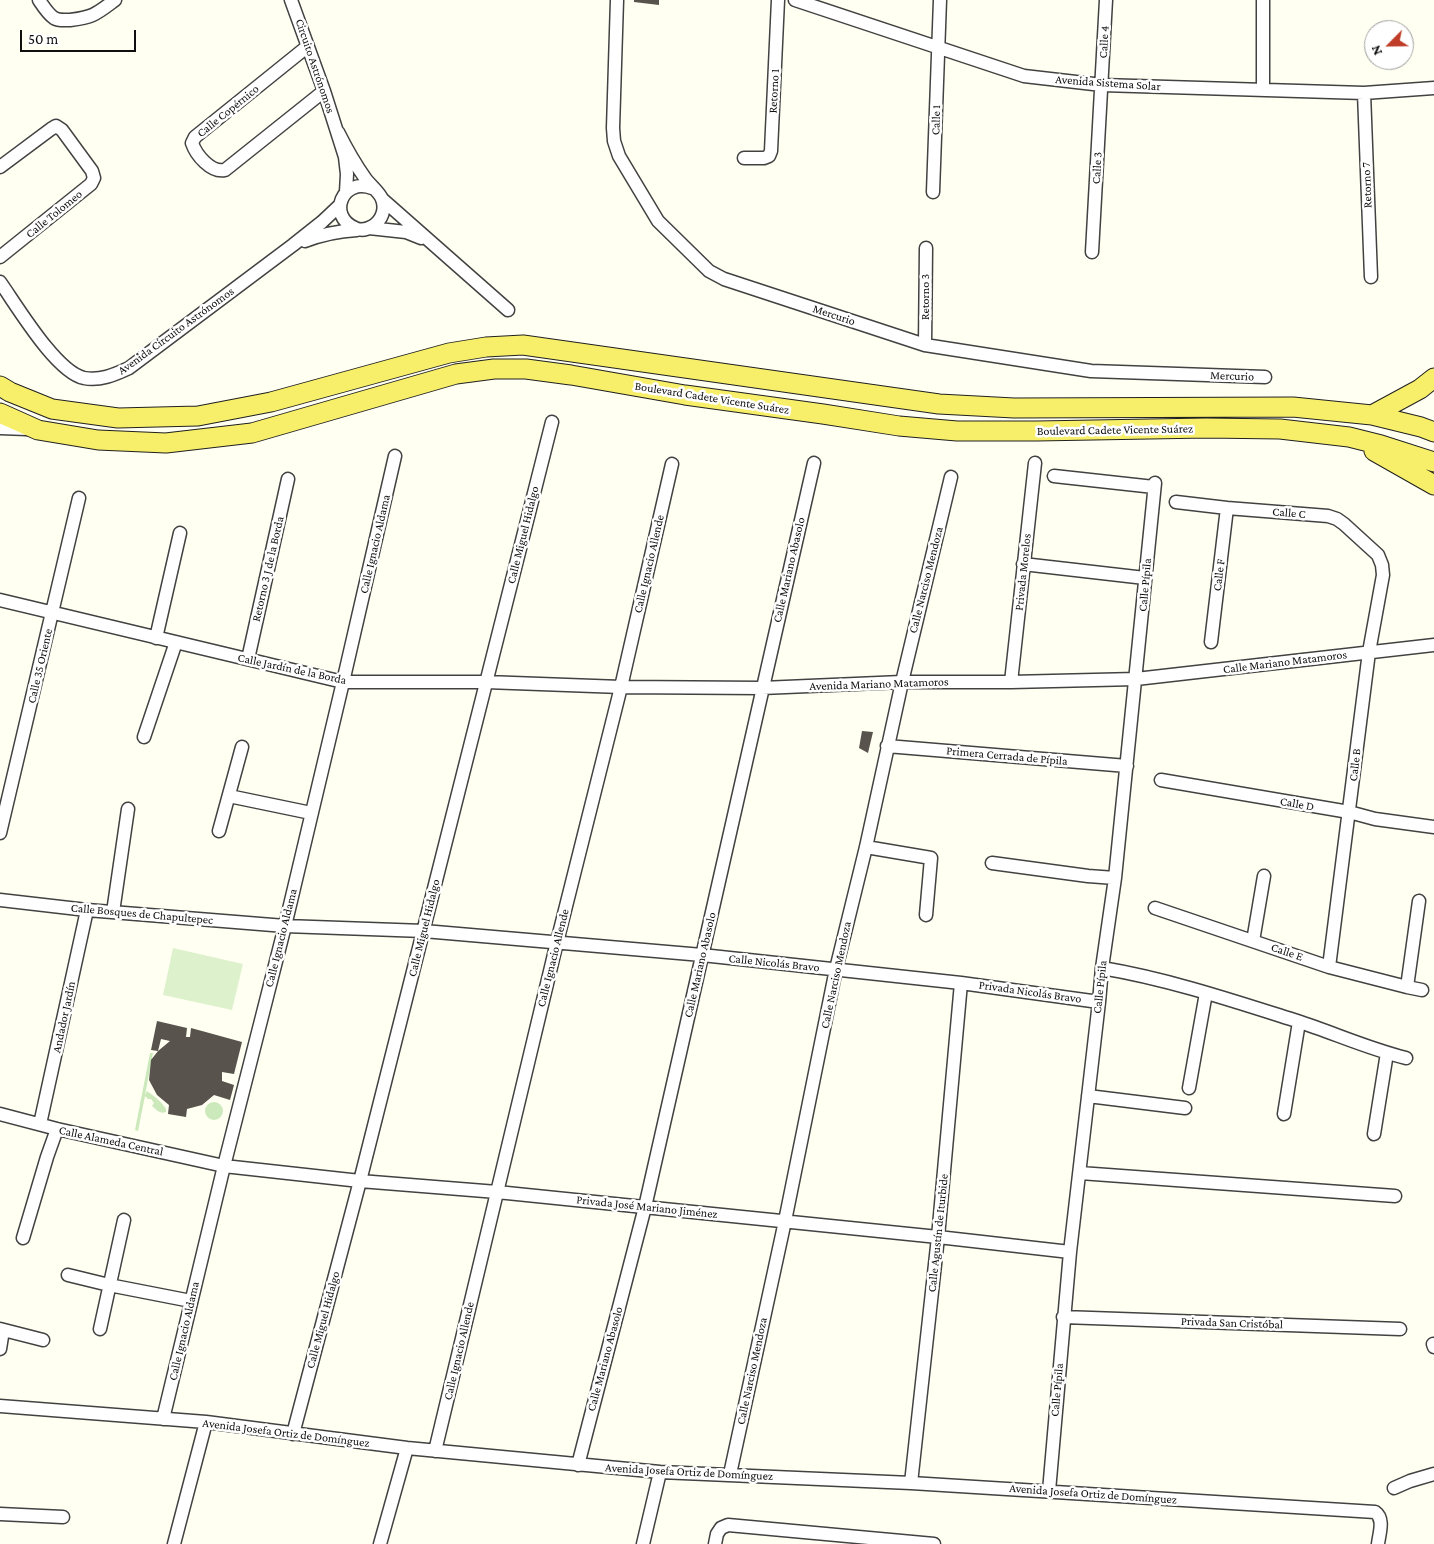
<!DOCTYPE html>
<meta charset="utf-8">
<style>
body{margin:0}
#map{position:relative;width:1434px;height:1544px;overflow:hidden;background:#fffff2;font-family:"Crimson Pro",serif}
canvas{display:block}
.north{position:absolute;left:1364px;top:20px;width:50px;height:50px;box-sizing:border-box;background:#fff;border:1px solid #9f9f9f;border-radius:50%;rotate:247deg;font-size:14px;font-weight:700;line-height:20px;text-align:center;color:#0f0f0f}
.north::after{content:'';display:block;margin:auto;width:18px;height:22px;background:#bf3d28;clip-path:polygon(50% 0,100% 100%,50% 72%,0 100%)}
.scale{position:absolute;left:20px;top:30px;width:116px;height:22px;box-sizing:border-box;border:2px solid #0f0f0f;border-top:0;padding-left:6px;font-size:15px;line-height:18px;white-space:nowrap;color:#0f0f0f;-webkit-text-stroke:4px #fff;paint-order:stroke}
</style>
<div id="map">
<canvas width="1434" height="1544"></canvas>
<div class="north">N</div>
<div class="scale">50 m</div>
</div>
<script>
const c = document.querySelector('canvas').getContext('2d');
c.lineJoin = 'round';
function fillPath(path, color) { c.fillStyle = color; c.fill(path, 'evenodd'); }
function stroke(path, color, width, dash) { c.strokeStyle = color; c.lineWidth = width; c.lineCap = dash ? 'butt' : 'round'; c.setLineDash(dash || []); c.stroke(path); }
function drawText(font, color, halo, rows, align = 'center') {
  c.font = font + ' "Crimson Pro",serif'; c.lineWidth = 5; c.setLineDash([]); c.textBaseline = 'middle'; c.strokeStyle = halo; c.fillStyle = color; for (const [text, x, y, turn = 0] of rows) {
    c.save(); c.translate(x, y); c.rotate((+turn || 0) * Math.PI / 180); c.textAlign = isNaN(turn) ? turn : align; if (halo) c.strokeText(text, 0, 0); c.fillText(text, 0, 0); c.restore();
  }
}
fillPath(new Path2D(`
 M 150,1053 L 153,1053 L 145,1095 L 147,1091 C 154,1096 162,1102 166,1109 L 166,1112 C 160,1115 156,1109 152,1106 L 154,1103 L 151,1099 L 148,1099 L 145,1096 L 138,1131 L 135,1130 Z
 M205 1111a9 9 0 1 1 18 0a9 9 0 1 1-18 0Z`), '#cbe9bb');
fillPath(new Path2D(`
 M 173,948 L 243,964 L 232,1010 L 163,995 Z`), '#def1cd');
fillPath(new Path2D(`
 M 634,0 L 659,0 L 659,5 L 634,2 Z
 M 862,731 L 873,732 L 868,753 L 859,748 Z
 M 157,1021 L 187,1028 L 186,1037 L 190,1037 L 191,1028 L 242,1042 L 234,1074 L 222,1072 L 222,1081 L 234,1085 L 230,1100 L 214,1095 L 202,1105 L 187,1109 L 186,1117 L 168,1114 L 169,1105 L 157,1095 L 149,1080 L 151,1060 L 158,1051 L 170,1041 L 161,1039 L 158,1051 L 151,1050 Z`), '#58534c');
const minor = new Path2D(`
 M 39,0 C 43,6 48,14 54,18 C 59,21 64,20 70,20 C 94,17 96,14 115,0
 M 291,0 L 324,91 L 345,157 L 347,174 L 346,192
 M 617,0 L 613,128 L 614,141 L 619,156 L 658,221 L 709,271 L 724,279 L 925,345 L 1091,371 L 1265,377
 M 795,0 L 1024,76 L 1102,85 L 1364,93 L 1434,88
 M 1263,0 L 1263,89
 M 308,46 L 195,137 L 192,143 C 196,155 211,173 225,170 L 324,91
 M 1364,93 L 1371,277
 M 338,132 C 346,148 355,164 365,178 C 370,185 380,193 382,199 C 386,209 382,220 373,226 C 368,229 361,231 355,228 C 327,216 342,177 372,188
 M 744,158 L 764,158 L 769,156 L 771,151 L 778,0
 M 0,167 L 51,129 L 56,126 L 62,130 L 92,171 L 94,178 L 91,184 L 0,257
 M 933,192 L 940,0
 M 382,199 L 508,310
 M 369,228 L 406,232 L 421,238
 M 305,241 C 323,234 339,231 357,230
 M 1092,252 L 1106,0
 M 0,282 C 17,306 56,372 84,378 C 100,381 114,375 129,368 L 293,245 L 322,222 L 340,205
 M 925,345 L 926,248
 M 0,428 L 27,429
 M 1054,476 L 1154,487
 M 1176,502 L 1227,508 L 1328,516 L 1337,519 L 1344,524 L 1378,555 L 1382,565 L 1383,575 L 1369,652 L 1329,967
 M 1023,564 L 1145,578
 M 0,600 L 343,682 L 486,682 L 621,687 L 762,688 L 902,682 L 1011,682 L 1136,679 L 1434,645
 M 156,638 L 180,533
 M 1211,642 L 1227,508
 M 248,659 L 288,479
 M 1011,682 L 1035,463
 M 144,737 L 176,642
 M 887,746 L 1127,766
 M 1161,780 L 1349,812 L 1375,819 L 1434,827
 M 229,796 L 311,813
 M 219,831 L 242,747
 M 0,833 L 79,498
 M 866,847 L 931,858 L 926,915
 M 992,863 L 1088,876 L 1115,878
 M 0,900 L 87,910 L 285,926 L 424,931 L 702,955 L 961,983 L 1099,1002
 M 1155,908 L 1329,967 L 1407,987 L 1422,990
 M 113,912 L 128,809
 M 1253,941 L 1264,876
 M 1102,968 C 1168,979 1234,1001 1297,1021 C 1334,1033 1369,1049 1406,1058
 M 1407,987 L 1419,901
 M 1189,1088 L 1206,993
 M 1088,1096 L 1185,1108
 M 0,1114 L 57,1129 L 224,1166 L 360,1181 L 497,1192 L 938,1237 L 1070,1252
 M 1284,1114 L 1299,1022
 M 40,1124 L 87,910
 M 1374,1134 L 1387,1053
 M 1080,1173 L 1395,1196
 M 23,1238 L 47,1157 L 57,1129
 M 68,1275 L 109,1285 L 191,1301
 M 1063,1317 L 1400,1329
 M 0,1329 L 43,1340
 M 100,1329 L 124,1220
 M 1433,1344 L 1434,1347
 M 0,1349 L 3,1330
 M 0,1406 L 206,1422 L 407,1448 L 660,1472 L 911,1483 L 1375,1512 C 1385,1519 1379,1534 1378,1544
 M 163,1419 L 224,1166 L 285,926 L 343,682 L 395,456
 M 293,1434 L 360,1181 L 552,422
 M 435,1451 L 557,942 L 621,687 L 672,464
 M 578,1465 L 645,1207 L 814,463
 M 730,1474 L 785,1221 L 836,969 L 866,847 L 902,682 L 951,477
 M 911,1483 L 938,1237 L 961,983
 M 1394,1488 L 1410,1481 L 1434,1474
 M 1049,1491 L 1070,1252 L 1099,1002 L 1102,968 L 1115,878 L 1155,483
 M 0,1514 L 63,1517
 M 174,1544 L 206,1422
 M 380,1544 L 407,1448
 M 643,1544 L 660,1472
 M 715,1544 L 717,1534 L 721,1528 L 728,1525 L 934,1544`);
const primary = new Path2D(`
 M 0,386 L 10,392 L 52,409 L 118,418 L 198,416 L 271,402 L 449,353 L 486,347 L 523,345 L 939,404 L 1014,408 L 1293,407 L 1372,415 L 1421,427 L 1434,432
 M 0,413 L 38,430 L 98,440 L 166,443 L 252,433 L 456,374 L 494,369 L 526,369 L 571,375 L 685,395 L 823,414 L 899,426 L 957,431 L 1037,431 L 1206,428 L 1280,429 L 1349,437 L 1381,445 L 1434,462
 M 1372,415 L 1420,389 L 1434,378
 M 1374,451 L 1434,485`);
stroke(minor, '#424242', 15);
stroke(primary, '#202020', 21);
stroke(minor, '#fff', 12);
stroke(primary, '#f7ee6a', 19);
drawText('12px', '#0f0f0f', '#fff', [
 ["Calle 4",1104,42,-87],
 ["Circuito Astrónomos",315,66,71],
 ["Avenida Sistema Solar",1108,83,4],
 ["Retorno 1",774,91,-87],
 ["Calle Copérnico",228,111,-39],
 ["Calle 1",936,120,-88],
 ["Calle 3",1097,168,-87],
 ["Retorno 7",1367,185,-92],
 ["Calle Tolomeo",54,214,-39],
 ["Retorno 3",925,297,-90],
 ["Mercurio",834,315,18],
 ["Avenida Circuito Astrónomos",176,331,-36],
 ["Mercurio",1232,376,2],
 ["Boulevard Cadete Vicente Suárez",712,398,9],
 ["Boulevard Cadete Vicente Suárez",1115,430,-1],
 ["Calle C",1289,513,5],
 ["Calle Miguel Hidalgo",523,535,-76],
 ["Calle Ignacio Aldama",375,544,-77],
 ["Calle Ignacio Allende",649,564,-77],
 ["Retorno 3 J de la Borda",268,569,-77],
 ["Calle Mariano Abasolo",789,570,-77],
 ["Privada Morelos",1023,572,-84],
 ["Calle F",1219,575,-83],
 ["Calle Narciso Mendoza",926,580,-76],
 ["Calle Pípila",1145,585,-85],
 ["Calle Mariano Matamoros",1285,662,-7],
 ["Calle 35 Oriente",40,666,-77],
 ["Calle Jardín de la Borda",292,669,12],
 ["Avenida Mariano Matamoros",879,684,-2],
 ["Primera Cerrada de Pípila",1007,756,5],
 ["Calle B",1355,765,-83],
 ["Calle D",1297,804,10],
 ["Calle Bosques de Chapultepec",142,914,5],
 ["Calle Miguel Hidalgo",424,928,-76],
 ["Calle Ignacio Aldama",281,938,-76],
 ["Calle E",1287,952,19],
 ["Calle Ignacio Allende",553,958,-76],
 ["Calle Nicolás Bravo",774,963,6],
 ["Calle Mariano Abasolo",700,965,-77],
 ["Calle Narciso Mendoza",836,975,-78],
 ["Calle Pípila",1100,987,-84],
 ["Privada Nicolás Bravo",1030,992,8],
 ["Andador Jardín",64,1017,-78],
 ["Calle Alameda Central",111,1141,12],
 ["Privada José Mariano Jiménez",647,1207,6],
 ["Calle Agustín de Iturbide",938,1233,-84],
 ["Calle Miguel Hidalgo",323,1320,-75],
 ["Privada San Cristóbal",1232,1323,2],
 ["Calle Ignacio Aldama",184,1331,-77],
 ["Calle Ignacio Allende",459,1351,-77],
 ["Calle Mariano Abasolo",605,1359,-75],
 ["Calle Narciso Mendoza",752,1371,-78],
 ["Calle Pípila",1057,1390,-85],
 ["Avenida Josefa Ortiz de Domínguez",286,1433,7],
 ["Avenida Josefa Ortiz de Domínguez",689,1472,3],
 ["Avenida Josefa Ortiz de Domínguez",1093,1494,4]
]);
</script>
